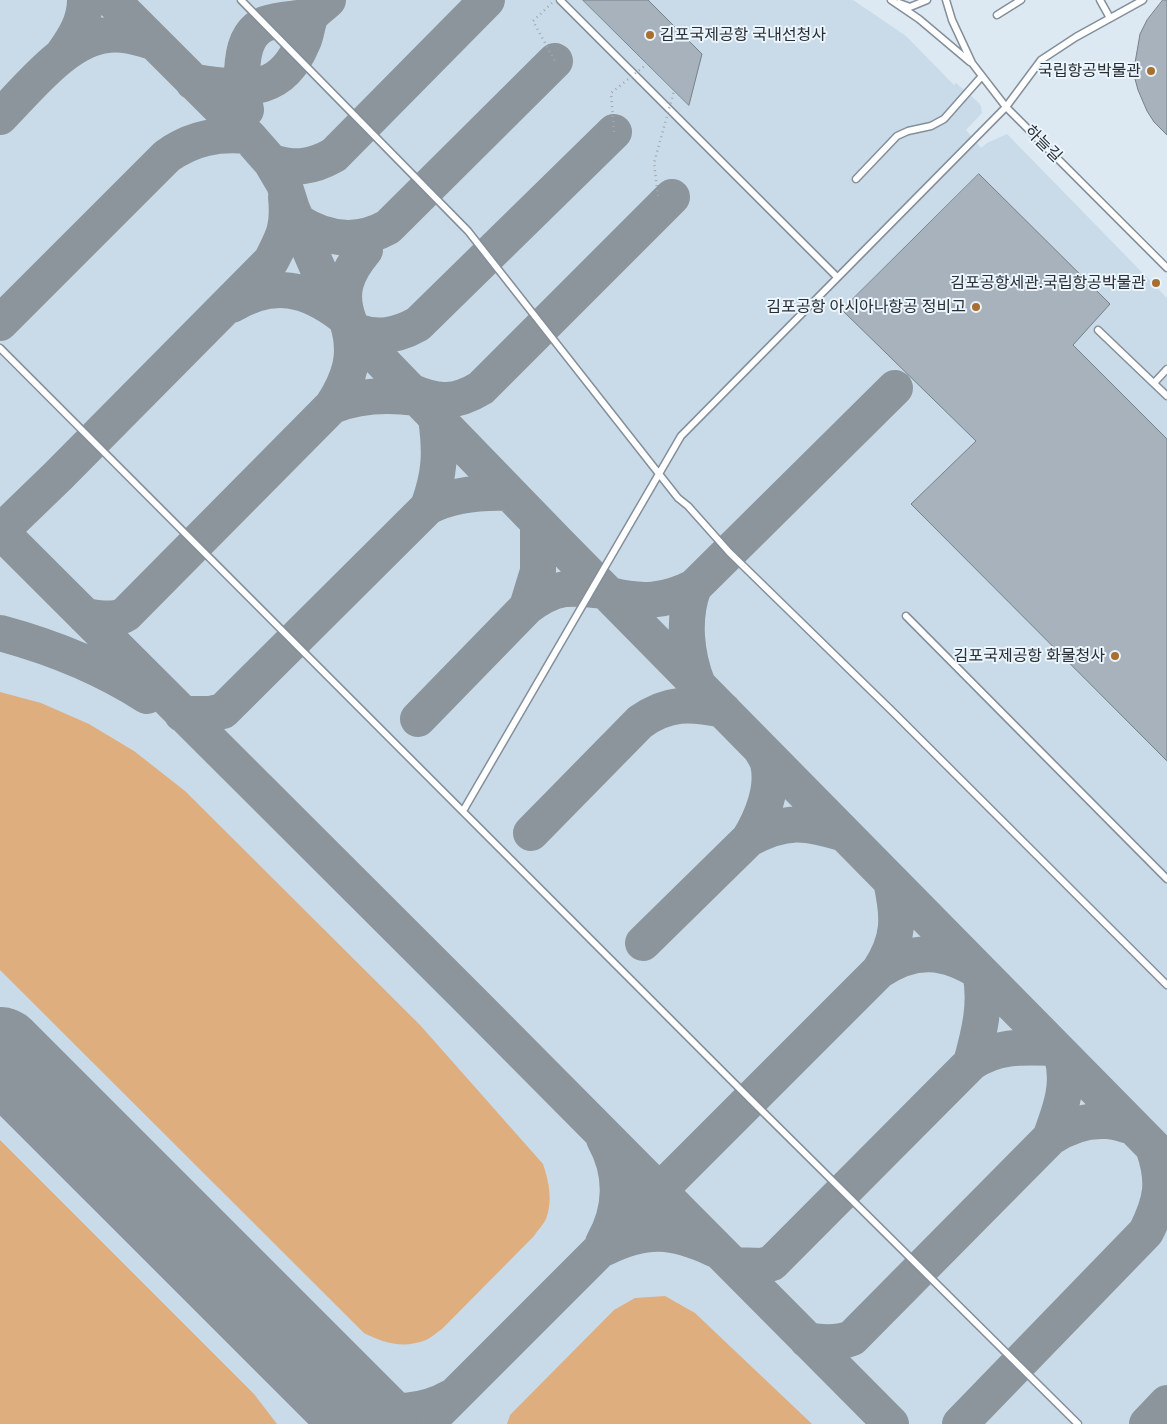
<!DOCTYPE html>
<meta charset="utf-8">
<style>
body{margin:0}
canvas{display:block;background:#dce8f2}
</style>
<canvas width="1167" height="1424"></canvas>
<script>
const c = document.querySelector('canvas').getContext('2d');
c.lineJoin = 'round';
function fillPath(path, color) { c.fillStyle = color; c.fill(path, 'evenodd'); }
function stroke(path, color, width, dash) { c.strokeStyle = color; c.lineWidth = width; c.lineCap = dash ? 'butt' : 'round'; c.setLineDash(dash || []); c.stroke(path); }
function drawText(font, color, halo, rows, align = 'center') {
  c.font = font + ' "Roboto Serif","Noto Sans KR",serif'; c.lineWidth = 4; c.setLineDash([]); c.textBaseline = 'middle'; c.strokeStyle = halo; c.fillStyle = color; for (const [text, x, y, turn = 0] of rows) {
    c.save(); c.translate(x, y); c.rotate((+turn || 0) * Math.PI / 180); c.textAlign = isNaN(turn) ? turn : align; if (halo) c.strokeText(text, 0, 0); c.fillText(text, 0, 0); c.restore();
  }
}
fillPath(new Path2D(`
 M 0,0 L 853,0 L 906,36 L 954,85 L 956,83 L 978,102 L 981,106 L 982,113 L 966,130 L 981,148 L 987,143 L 1007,134 L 1167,298 L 1167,1424 L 0,1424 Z`), '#c9dbe9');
fillPath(new Path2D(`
 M 0,692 L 41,703 L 89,724 L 134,751 L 185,791 L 420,1025 L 543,1164 C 549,1182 553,1201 546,1219 C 543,1225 537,1231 534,1236 L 442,1329 C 437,1332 431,1338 426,1340 C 403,1349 384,1343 364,1333 L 0,970 Z
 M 0,1140 L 254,1394 L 277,1424 L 0,1424 Z
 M 665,1296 L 695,1313 L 812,1424 L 507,1424 L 510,1415 L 614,1310 L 635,1298 Z`), '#deae7f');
stroke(new Path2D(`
 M 112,0 L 249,137 L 271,162 L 284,184 L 292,209 L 325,285 L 343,316 L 364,343 L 557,542 L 1167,1161
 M 63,54 C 75,37 85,21 85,0
 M 193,82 C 244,88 280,98 303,42 C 307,34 307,23 311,16 C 315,10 323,5 328,0
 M 246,110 C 241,85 236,36 265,24 C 279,19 297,19 311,16
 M 0,117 C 28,89 67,38 108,35 C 124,33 139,38 153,42
 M 271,162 C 296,169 311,168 334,155 L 487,0
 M 297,221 C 326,240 358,244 388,227 L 555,61
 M 232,305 C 273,280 307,288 343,316
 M 349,321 C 338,292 346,273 365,250
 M 0,323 L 167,156 C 192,138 218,133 248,136
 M 355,331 C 377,339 397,336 418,324 L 614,132
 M 410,391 C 437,403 455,404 481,388 L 672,197
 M 332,406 C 350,378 358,354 347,321
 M 428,507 C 440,474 441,453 436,418
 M 0,531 L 470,1000 L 891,1424
 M 0,532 L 58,476 L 271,261 C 284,236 289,226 286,197
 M 694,587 C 682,618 686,655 698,685
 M 610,595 C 641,603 665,602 694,587 L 895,388
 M 527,607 L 538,571 L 538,523
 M 85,616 C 98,618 114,622 126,614 L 332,406 C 359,395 387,394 416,398
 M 0,633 C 52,647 102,667 147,696
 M 182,714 L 210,714 L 223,711 L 428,507 C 453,494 481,492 509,493
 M 418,719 L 527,607 C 556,585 571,587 605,591
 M 531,833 L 640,722 C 668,702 690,703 723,710
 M 749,839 C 762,818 774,788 768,763 C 766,757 763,753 760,748
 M 643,943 L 749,839 C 786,819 806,822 845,834
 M 879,971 C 900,939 899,917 891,881
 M 1050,1138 C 1060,1111 1071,1083 1061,1054
 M 603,1243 C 622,1210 623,1173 604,1139
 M 605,1248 C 647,1228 672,1230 714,1249
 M 733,1265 L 762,1266 L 772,1263 L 971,1063 C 997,1045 1024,1047 1055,1048
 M 807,1340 C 822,1343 837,1344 852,1338 L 1050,1138 C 1066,1127 1086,1120 1106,1121 C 1115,1121 1125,1125 1133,1127
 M 327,1379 C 338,1388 349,1399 361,1404 C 389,1416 425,1412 451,1397
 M 426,1424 L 879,971 C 915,947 945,950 980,972 C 987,1003 979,1034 971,1063
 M 960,1424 L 1146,1232 C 1162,1200 1165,1181 1153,1147
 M 1147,1424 L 1167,1403`), '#8c949c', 36);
stroke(new Path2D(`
 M 0,1052 L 372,1424`), '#8c949c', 90);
const building = new Path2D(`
 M 583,0 L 648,0 L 702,54 L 689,105 Z
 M 1163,0 L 1167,0 L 1167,135 L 1154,122 L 1147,111 L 1138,90 L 1135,79 L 1135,63 L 1140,34 L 1147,20 Z
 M 979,174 L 1110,304 L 1073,345 L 1167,439 L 1167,761 L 911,504 L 976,441 L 842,310 Z`);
fillPath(building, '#a7b2bc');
stroke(building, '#76818a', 1);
const service = new Path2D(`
 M 241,0 L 468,231 L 678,498 L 688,506 L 729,552 L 893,712 L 1167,985
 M 560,0 L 837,277
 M 891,0 L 919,19 L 970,62
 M 946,0 L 952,20 L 972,63 L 1006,107 L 1167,268
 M 1100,0 L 1110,18
 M 899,3 L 910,7 L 927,0
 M 997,15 L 1021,0
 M 856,179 L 897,136 L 908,131 L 931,126 L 944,119 L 982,76
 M 1098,330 L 1167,396
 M 0,348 L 750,1099 L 1078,1424
 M 1154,383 L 1167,369
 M 906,616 L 1167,879
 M 463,811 L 681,436 L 1006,107 L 1041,60 L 1076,37 L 1143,0`);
stroke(service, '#848f99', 9);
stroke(new Path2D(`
 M 552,3 L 533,21 L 555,61`), '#9fa8b0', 2.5, [1, 4]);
stroke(service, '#fff', 6);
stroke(new Path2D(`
 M 614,132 L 611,93 L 647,64
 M 658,196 L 654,163 L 674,91`), '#9fa8b0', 2.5, [1, 4]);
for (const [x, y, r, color] of [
 [650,35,5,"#a96f2f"],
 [1151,71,5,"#a96f2f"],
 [1156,283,5,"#a96f2f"],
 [976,307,5,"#a96f2f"],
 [1115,656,5,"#a96f2f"]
]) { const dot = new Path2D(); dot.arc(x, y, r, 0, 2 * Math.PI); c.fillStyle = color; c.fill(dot); stroke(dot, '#ebf5fd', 2); }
drawText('16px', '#2a2e32', '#ebf5fd', [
 ["김포국제공항 국내선청사",660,35,"left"],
 ["국립항공박물관",1141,71],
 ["김포공항세관.국립항공박물관",1146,283],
 ["김포공항 아시아나항공 정비고",966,307],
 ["김포국제공항 화물청사",1105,656]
], 'right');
drawText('16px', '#2a2e32', '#ebf5fd', [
 ["하늘길",1043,144,45]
]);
</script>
